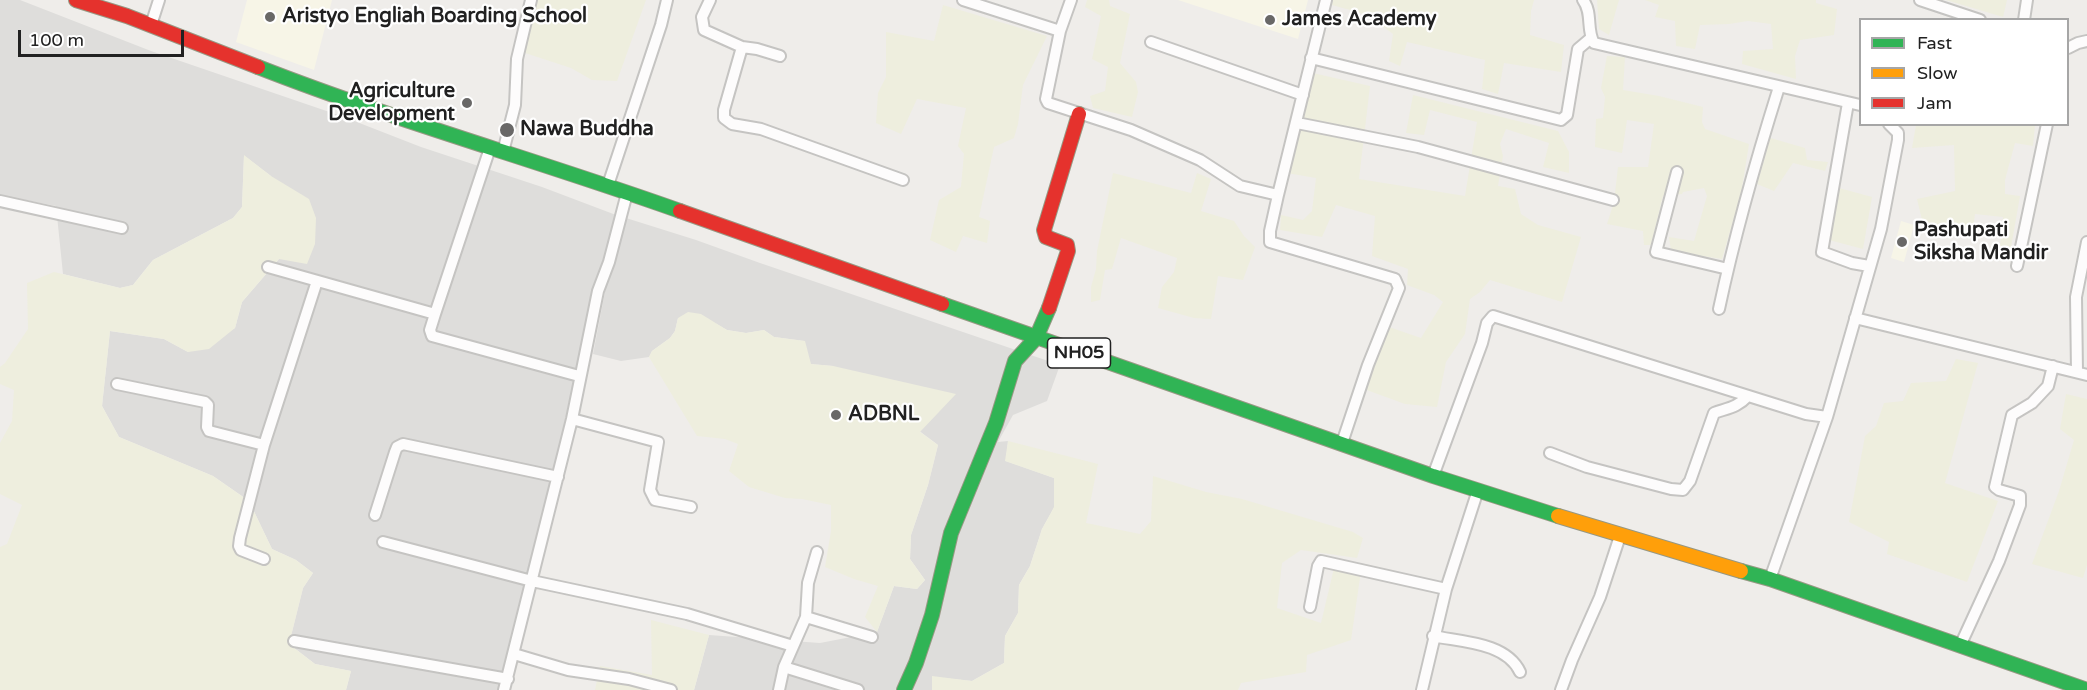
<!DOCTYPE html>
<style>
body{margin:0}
#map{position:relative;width:2087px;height:690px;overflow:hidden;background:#efedea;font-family:"Varela Round",sans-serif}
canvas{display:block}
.legend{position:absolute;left:1859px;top:18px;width:210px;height:108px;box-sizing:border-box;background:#fff;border:2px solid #a6a6a6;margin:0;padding:8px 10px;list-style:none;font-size:18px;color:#212121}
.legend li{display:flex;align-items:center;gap:12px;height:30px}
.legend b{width:30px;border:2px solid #a6a6a6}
.scale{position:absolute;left:18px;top:30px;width:166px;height:27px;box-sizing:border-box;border:3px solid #212121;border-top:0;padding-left:8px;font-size:18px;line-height:21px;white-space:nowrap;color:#212121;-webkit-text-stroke:4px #fff;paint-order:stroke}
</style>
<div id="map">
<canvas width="2087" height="690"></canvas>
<ul class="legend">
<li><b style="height:8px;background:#30b455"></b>Fast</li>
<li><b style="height:8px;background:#ff9f0a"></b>Slow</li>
<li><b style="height:8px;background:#e5322d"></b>Jam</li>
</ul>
<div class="scale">100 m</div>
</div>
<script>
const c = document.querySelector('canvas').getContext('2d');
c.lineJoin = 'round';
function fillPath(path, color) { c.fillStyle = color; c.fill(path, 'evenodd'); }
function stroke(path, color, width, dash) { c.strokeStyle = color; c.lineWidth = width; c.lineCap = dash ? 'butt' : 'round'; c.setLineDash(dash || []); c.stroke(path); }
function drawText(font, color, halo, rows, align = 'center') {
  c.font = font + ' "Varela Round",sans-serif'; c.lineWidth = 4.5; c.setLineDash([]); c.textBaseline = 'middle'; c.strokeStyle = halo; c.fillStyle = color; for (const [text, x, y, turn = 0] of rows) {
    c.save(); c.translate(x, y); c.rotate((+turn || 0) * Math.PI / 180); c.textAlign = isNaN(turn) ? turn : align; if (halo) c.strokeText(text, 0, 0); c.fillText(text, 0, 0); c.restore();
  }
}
fillPath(new Path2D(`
 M 0,0 L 20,0 L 151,51 L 344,117 L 421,147 L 542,187 L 616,215 L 576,368 L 556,464 L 503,676 L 329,641 L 291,636 L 303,588 L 313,573 L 296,560 L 272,549 L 249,501 L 213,476 L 119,437 L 102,406 L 110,331 L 164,339 L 188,352 L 235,328 L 242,302 L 279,259 L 271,176 L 244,156 L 242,207 L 233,218 L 153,260 L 133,285 L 120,288 L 63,274 L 56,206 L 0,195 Z
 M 626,218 L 696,240 L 760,263 L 1060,365 L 1047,401 L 1013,415 L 998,442 L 1008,441 L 1006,461 L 1054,478 L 1054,508 L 1042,529 L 1030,566 L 1019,585 L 1018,613 L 1005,636 L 1004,663 L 972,681 L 932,677 L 932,690 L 694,690 L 709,635 L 820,643 L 877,632 L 894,586 L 917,589 L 925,580 L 910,559 L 911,535 L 928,485 L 938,445 L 833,366 L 810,364 L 804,341 L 774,337 L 764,330 L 746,333 L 727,330 L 716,324 L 678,318 L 675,331 L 670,338 L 652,351 L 649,357 L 621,361 L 593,354 L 609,271 Z
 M 289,644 L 496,680 L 503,690 L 346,690 L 351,671 L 315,664 Z`), '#dedddb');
fillPath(new Path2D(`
 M 247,0 L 332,0 L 314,70 L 236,42 Z
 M 1178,0 L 1308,0 L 1298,39 Z
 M 1901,221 L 1914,225 L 1904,262 L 1891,258 Z`), '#f7f5e7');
fillPath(new Path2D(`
 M 535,0 L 646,0 L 617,81 L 592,80 L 571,68 L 519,51 Z
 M 1087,0 L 1109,0 L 1110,6 L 1130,14 L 1120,63 L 1136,82 L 1138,92 L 1132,117 L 1093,108 L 1090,96 L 1105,91 L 1108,67 L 1092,59 L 1101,16 L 1085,7 Z
 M 1333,0 L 1534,0 L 1531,11 L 1530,35 L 1564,45 L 1561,72 L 1504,63 L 1498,94 L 1482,89 L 1485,60 L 1407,42 L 1400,66 L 1389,61 L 1393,34 L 1381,25 L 1361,13 L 1332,5 Z
 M 1597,0 L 1619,0 L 1609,35 L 1599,29 Z
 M 1645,0 L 1816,0 L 1816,3 L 1837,9 L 1834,35 L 1800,40 L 1795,56 L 1796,79 L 1742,64 L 1743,51 L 1773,49 L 1771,24 L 1748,21 L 1729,24 L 1700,25 L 1695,49 L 1676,46 L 1675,21 L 1655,17 L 1659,5 Z
 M 1946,0 L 2007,0 L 2003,17 Z
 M 943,5 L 1047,36 L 1023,85 L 1018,124 L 1014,138 L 994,147 L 979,217 L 990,221 L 987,243 L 963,236 L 956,252 L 930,240 L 939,200 L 961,187 L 964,154 L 958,146 L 966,108 L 917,99 L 901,134 L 876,123 L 878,93 L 886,77 L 886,32 L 934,41 Z
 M 1607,56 L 1625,57 L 1623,90 L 1659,96 L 1703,107 L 1702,122 L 1705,129 L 1749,144 L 1741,194 L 1722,259 L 1671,251 L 1669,237 L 1694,241 L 1707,196 L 1704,188 L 1683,192 L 1682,194 L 1663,196 L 1651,245 L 1644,245 L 1643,231 L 1607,224 L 1614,202 L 1618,167 L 1648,167 L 1654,124 L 1627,120 L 1622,153 L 1595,147 L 1596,119 L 1603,118 L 1605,97 L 1601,88 Z
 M 1313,73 L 1370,86 L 1359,179 L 1465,196 L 1477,122 L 1430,110 L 1424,135 L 1406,133 L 1413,95 L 1558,131 L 1569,152 L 1569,173 L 1543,167 L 1549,143 L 1506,129 L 1500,144 L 1503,156 L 1498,186 L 1515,189 L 1521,214 L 1538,225 L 1581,237 L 1562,302 L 1490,280 L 1480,292 L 1470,299 L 1465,334 L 1446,362 L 1437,407 L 1405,404 L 1364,389 L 1371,363 L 1389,327 L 1421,338 L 1443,302 L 1434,295 L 1407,285 L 1408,269 L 1372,256 L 1375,216 L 1336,205 L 1322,237 L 1280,230 L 1281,215 L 1303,220 L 1312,211 L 1316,178 L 1287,173 Z
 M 1916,125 L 2035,125 L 2033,146 L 2015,143 L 2005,180 L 2005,194 L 2020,196 L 2010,253 L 1999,255 L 2003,217 L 1975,214 L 1972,236 L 1923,224 L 1917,199 L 1955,191 L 1954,145 L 1912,148 Z
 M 1767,137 L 1805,148 L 1807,160 L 1828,162 L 1825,171 L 1793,163 L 1774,191 L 1757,184 L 1765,157 Z
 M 244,155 L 271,176 L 309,199 L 316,218 L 315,244 L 307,264 L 279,259 L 242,302 L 235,328 L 209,349 L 188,352 L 164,339 L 110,331 L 102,406 L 119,437 L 213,476 L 249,501 L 272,549 L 296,560 L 313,573 L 303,588 L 289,644 L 315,664 L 351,671 L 346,690 L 0,690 L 0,547 L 7,544 L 22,505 L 0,494 L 0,443 L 12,421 L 14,390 L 0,384 L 0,367 L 5,363 L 28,329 L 27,283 L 54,272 L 120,288 L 133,285 L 153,260 L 233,218 L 242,207 Z
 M 1113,173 L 1191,193 L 1197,173 L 1211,179 L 1201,211 L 1234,221 L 1244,236 L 1255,247 L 1243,280 L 1218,276 L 1211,319 L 1194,318 L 1158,308 L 1162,287 L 1174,272 L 1177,258 L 1121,238 L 1112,269 L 1105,270 L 1100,300 L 1091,302 L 1091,287 L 1096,269 L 1097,251 Z
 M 1839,188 L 1872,197 L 1863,249 L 1829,240 Z
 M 688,312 L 701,314 L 727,330 L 746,333 L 764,330 L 774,337 L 805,341 L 811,364 L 833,366 L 956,394 L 920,432 L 938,445 L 928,485 L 911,535 L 910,559 L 925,580 L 917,589 L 894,586 L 877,632 L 865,617 L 878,586 L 854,579 L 825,567 L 831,531 L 831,505 L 802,499 L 785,498 L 749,487 L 729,471 L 738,444 L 725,439 L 697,436 L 649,357 L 652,351 L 670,338 L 675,331 L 678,318 Z
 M 1956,359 L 1978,363 L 1945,483 L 1998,501 L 1967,582 L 1887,554 L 1889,542 L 1849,522 L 1865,436 L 1876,426 L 1884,403 L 1903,401 L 1911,383 L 1946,381 Z
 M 2066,394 L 2087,399 L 2087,565 L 2083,578 L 2032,564 L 2059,491 L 2074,440 L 2060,429 Z
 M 1008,441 L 1098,464 L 1086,523 L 1140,534 L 1151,521 L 1153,476 L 1206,492 L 1242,499 L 1353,532 L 1363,538 L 1357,558 L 1301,550 L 1282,563 L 1277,608 L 1321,623 L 1334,568 L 1361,571 L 1351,640 L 1307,655 L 1306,672 L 1241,683 L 1238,690 L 932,690 L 932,676 L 972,681 L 1004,663 L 1005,636 L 1018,613 L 1019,585 L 1030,566 L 1042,529 L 1054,507 L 1054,478 L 1005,461 Z
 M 651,620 L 709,635 L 694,690 L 595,690 L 600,666 L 652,675 Z`), '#eeeede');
const street = new Path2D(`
 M 710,0 L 702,17 L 704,30 L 742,47 L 757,49 L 780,56
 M 963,0 L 1060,31 L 1071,0
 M 1326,0 L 1278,195 L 1270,231 L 1270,242 L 1395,279 L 1399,288 L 1368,365 L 1342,443
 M 1583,0 C 1593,13 1586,30 1594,43 L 1860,105
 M 1920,0 L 1980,20
 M 2024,20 L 2027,0
 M 151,25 L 159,0
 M 1060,31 L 1046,99 L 1048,103 L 1131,130 L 1200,160 L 1240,186 L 1278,195
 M 1151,42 L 1303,95
 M 742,47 L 724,110 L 724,118 L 732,124 L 761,129 L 903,180
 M 2068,48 L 2078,43 L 2087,41
 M 1311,58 L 1561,120 L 1567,115 L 1578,49 L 1591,38
 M 1848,103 L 1822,252 L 1852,263 L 1869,266
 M 1297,123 L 1418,147 L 1613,200
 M 503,152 L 515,105 L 517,59 L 531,0
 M 1677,172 L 1656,252 L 1728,269
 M 608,185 L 661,25 L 667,0
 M 0,201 L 122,228
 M 2017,266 L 2047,124
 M 268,267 L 435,314 L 490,148
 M 1719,309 C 1735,234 1756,160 1779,87
 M 435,314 L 430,330 L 432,336 L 579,376
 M 1855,318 L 2087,375
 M 2077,372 L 2076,297 L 2087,242
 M 117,384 L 205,402 L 208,405 L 207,427 L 209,431 L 264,445
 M 572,419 L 658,442 L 650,490 L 655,500 L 691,507
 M 1550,453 L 1587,467 L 1671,489 L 1683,490 L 1690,481 L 1714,413 C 1728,408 1738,407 1748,396
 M 1433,476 L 1482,343 L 1487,323 L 1493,316 L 1806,414 L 1827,417
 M 375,515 L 395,452 L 397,447 L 403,444 L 558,477
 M 383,542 L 532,581 L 687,614 L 793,646
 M 264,559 L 241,550 L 239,546 L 240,538 L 264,445 L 317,281
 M 1770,579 L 1827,417 L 1881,229 L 1898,140 L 1898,133 L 1889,124
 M 1310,607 L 1318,566 L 1321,561 L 1446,589
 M 806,617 L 808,583 L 817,552
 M 1433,636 C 1461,642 1506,642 1520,672
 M 294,641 L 508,679
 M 1960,646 L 1999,561 L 2020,505 L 2020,496 L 1999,490 L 1995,487 L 2012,415 L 2032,403 L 2048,386 L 2053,366
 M 514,654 L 568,670 L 629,679 L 671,690
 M 784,667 L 858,690
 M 504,690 L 572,419 L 598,291 L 609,262 L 627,193
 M 779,690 L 784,667 L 806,617 L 872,637
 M 1422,690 L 1446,589 L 1478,490
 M 1561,690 L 1572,660 L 1600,597 L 1620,536`);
const fast = new Path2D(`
 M 258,67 C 396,121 540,161 680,211
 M 942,304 L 1433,476 L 1558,516
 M 1741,571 L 1770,579 L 2087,690
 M 904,690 L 916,663 L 932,615 L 951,533 L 996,423 L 1015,361 L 1036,338 L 1049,308`);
const slow = new Path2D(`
 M 1558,516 L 1741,571`);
const jam = new Path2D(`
 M 76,0 L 127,16 L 258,67
 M 680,211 L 942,304
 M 1049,308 L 1068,251 L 1067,245 L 1046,237 L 1044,230 L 1079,114`);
stroke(street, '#c5c4c2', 14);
stroke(fast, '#979883', 16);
stroke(slow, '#979883', 16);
stroke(jam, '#979883', 16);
stroke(street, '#fdfcfc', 10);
stroke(fast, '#30b455', 14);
stroke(slow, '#ff9f0a', 14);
stroke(jam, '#e5322d', 14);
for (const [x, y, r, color] of [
 [270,17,6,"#696867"],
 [1270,20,6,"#696867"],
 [467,103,6,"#696867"],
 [507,130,8,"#696867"],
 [1902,242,6,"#696867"],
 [836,415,6,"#696867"]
]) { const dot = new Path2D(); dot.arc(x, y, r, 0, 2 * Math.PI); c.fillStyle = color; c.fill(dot); stroke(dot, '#fff', 2); }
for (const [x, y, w] of [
 [1079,353,63]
]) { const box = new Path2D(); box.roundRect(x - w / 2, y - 15, w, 30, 4.5); c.fillStyle = '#fff'; c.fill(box); stroke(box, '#212121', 1.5); }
drawText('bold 18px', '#212121', null, [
 ["NH05",1079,353]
]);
drawText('bold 20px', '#212121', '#fff', [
 ["Aristyo Engliah Boarding School",282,17],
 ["James Academy",1282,20],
 ["Agriculture",455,92,"right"],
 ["Development",455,115,"right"],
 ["Nawa Buddha",520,130],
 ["Pashupati",1914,231],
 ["Siksha Mandir",1914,254],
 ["ADBNL",848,415]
], 'left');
</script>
